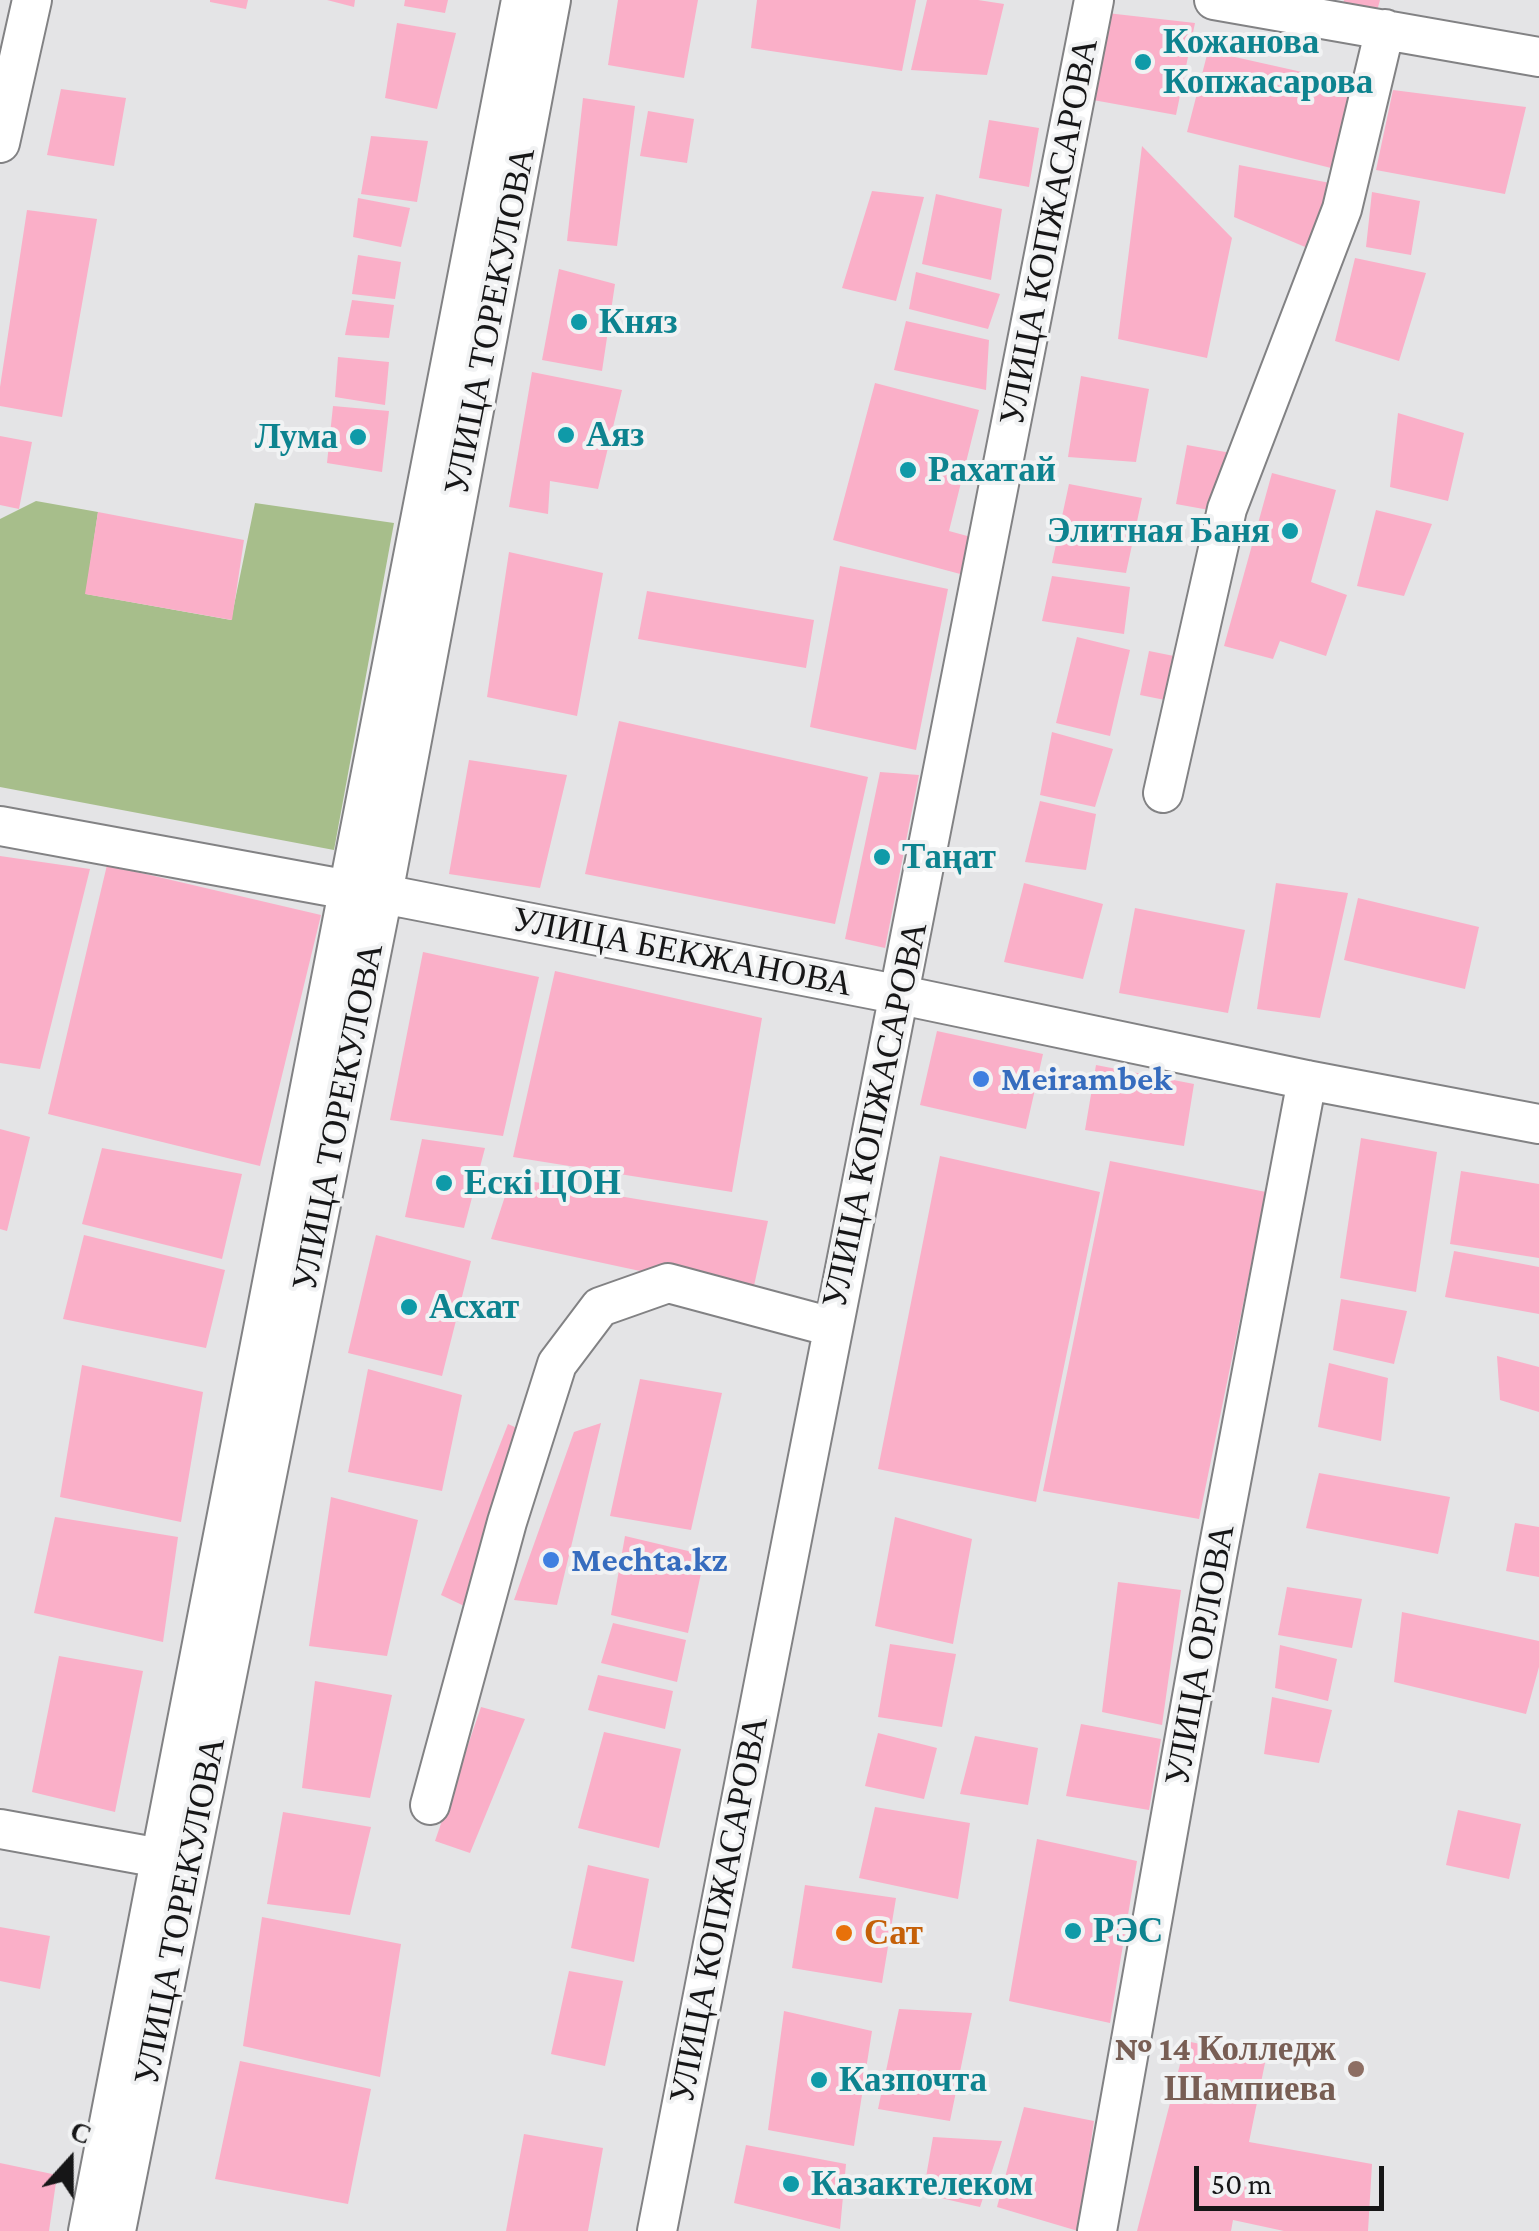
<!DOCTYPE html>
<meta charset="utf-8">
<style>
body{margin:0}
#map{position:relative;width:1539px;height:2231px;overflow:hidden;background:#e4e4e6;font-family:"Crimson Pro",serif}
canvas{display:block}
.north{position:absolute;left:20px;top:2111px;width:100px;height:100px;-webkit-text-stroke:8px #f1f2f3;paint-order:stroke;rotate:21deg;font-size:28px;font-weight:700;line-height:40px;text-align:center;color:#161617}
.north::after{content:'';display:block;margin:auto;width:35px;height:45px;background:#161617;clip-path:polygon(50% 0,100% 100%,50% 72%,0 100%)}
.scale{position:absolute;left:1194px;top:2166px;width:190px;height:45px;box-sizing:border-box;border:5px solid #161617;border-top:0;padding-left:12px;font-size:30px;line-height:35px;white-space:nowrap;color:#161617;-webkit-text-stroke:8px #f1f2f3;paint-order:stroke}
</style>
<div id="map">
<canvas width="1539" height="2231"></canvas>
<div class="north">С</div>
<div class="scale">50 m</div>
</div>
<script>
const c = document.querySelector('canvas').getContext('2d');
c.lineJoin = 'round';
function fillPath(path, color) { c.fillStyle = color; c.fill(path, 'evenodd'); }
function stroke(path, color, width, dash) { c.strokeStyle = color; c.lineWidth = width; c.lineCap = dash ? 'butt' : 'round'; c.setLineDash(dash || []); c.stroke(path); }
function drawText(font, color, halo, rows, align = 'center') {
  c.font = font + ' "Crimson Pro",serif'; c.lineWidth = 8; c.setLineDash([]); c.textBaseline = 'middle'; c.strokeStyle = halo; c.fillStyle = color; for (const [text, x, y, turn = 0] of rows) {
    c.save(); c.translate(x, y); c.rotate((+turn || 0) * Math.PI / 180); c.textAlign = isNaN(turn) ? turn : align; if (halo) c.strokeText(text, 0, 0); c.fillText(text, 0, 0); c.restore();
  }
}
fillPath(new Path2D(`
 M 36,501 L 98,512 L 86,594 L 231,620 L 255,503 L 394,523 L 334,850 L 0,787 L 0,519 Z`), '#a7be8b');
fillPath(new Path2D(`
 M 210,0 L 248,0 L 246,9 L 210,2 Z
 M 327,0 L 355,0 L 354,7 Z
 M 405,0 L 448,0 L 445,13 L 404,6 Z
 M 618,0 L 698,0 L 684,78 L 608,65 Z
 M 757,0 L 916,0 L 902,71 L 751,48 Z
 M 927,0 L 978,0 L 1004,4 L 987,75 L 911,70 Z
 M 1344,0 L 1380,0 L 1372,29 L 1340,21 Z
 M 1107,13 L 1195,23 L 1176,115 L 1093,100 Z
 M 397,23 L 456,33 L 437,109 L 385,98 Z
 M 1208,51 L 1360,85 L 1339,170 L 1187,132 Z
 M 61,89 L 126,98 L 114,166 L 47,155 Z
 M 1393,90 L 1526,107 L 1505,194 L 1376,170 Z
 M 583,98 L 635,106 L 617,246 L 567,241 Z
 M 648,111 L 694,119 L 687,163 L 640,156 Z
 M 989,120 L 1039,128 L 1029,187 L 979,178 Z
 M 371,136 L 428,141 L 417,202 L 361,194 Z
 M 1142,146 L 1232,238 L 1207,358 L 1118,339 Z
 M 1239,165 L 1335,184 L 1317,252 L 1234,217 Z
 M 872,191 L 924,197 L 896,301 L 842,288 Z
 M 1372,192 L 1420,201 L 1411,255 L 1366,247 Z
 M 936,194 L 1002,209 L 991,280 L 922,264 Z
 M 358,198 L 410,208 L 401,247 L 353,237 Z
 M 27,210 L 97,219 L 62,417 L 0,406 L 0,387 Z
 M 358,255 L 401,262 L 395,299 L 352,294 Z
 M 1355,258 L 1426,273 L 1399,361 L 1335,341 Z
 M 559,269 L 615,284 L 602,371 L 542,360 Z
 M 916,272 L 1000,294 L 988,329 L 909,309 Z
 M 352,300 L 394,305 L 389,338 L 345,335 Z
 M 906,321 L 989,340 L 986,390 L 894,370 Z
 M 338,357 L 389,362 L 385,405 L 335,397 Z
 M 532,372 L 622,390 L 598,489 L 550,481 L 548,514 L 509,507 Z
 M 1081,376 L 1149,389 L 1136,462 L 1068,457 Z
 M 875,383 L 979,410 L 949,531 L 971,537 L 964,575 L 833,540 Z
 M 333,406 L 389,411 L 382,472 L 327,463 Z
 M 1398,413 L 1464,433 L 1448,501 L 1390,487 Z
 M 0,436 L 32,442 L 19,509 L 0,505 Z
 M 1187,445 L 1231,453 L 1220,512 L 1176,504 Z
 M 1272,473 L 1336,490 L 1311,582 L 1347,595 L 1326,656 L 1280,641 L 1273,659 L 1224,646 Z
 M 1069,484 L 1142,498 L 1126,573 L 1052,563 Z
 M 1376,510 L 1432,524 L 1404,596 L 1357,586 Z
 M 98,512 L 244,540 L 232,620 L 85,594 Z
 M 509,552 L 603,573 L 577,716 L 487,697 Z
 M 840,566 L 948,589 L 916,750 L 810,727 Z
 M 1052,576 L 1130,587 L 1124,634 L 1042,621 Z
 M 647,591 L 814,620 L 806,668 L 638,639 Z
 M 1077,637 L 1130,650 L 1110,736 L 1056,723 Z
 M 1149,651 L 1189,659 L 1180,703 L 1140,695 Z
 M 619,721 L 868,777 L 835,924 L 585,874 Z
 M 1052,732 L 1113,749 L 1095,807 L 1040,795 Z
 M 469,760 L 567,775 L 540,888 L 449,874 Z
 M 880,772 L 919,775 L 885,948 L 845,939 Z
 M 1040,801 L 1096,814 L 1086,870 L 1025,862 Z
 M 0,856 L 90,869 L 40,1069 L 0,1063 Z
 M 107,865 L 321,915 L 260,1166 L 48,1114 Z
 M 1024,883 L 1103,904 L 1083,979 L 1004,962 Z
 M 1276,883 L 1348,893 L 1320,1018 L 1257,1009 Z
 M 1358,898 L 1479,927 L 1465,989 L 1344,960 Z
 M 1135,908 L 1245,930 L 1228,1013 L 1119,993 Z
 M 423,952 L 539,977 L 503,1136 L 390,1120 Z
 M 555,971 L 762,1018 L 732,1192 L 513,1157 Z
 M 937,1031 L 1043,1054 L 1026,1129 L 920,1105 Z
 M 1096,1065 L 1194,1084 L 1184,1146 L 1085,1130 Z
 M 0,1129 L 30,1137 L 7,1231 L 0,1229 Z
 M 1361,1138 L 1437,1152 L 1416,1292 L 1340,1278 Z
 M 422,1139 L 485,1148 L 464,1228 L 405,1217 Z
 M 102,1148 L 242,1174 L 222,1259 L 82,1224 Z
 M 940,1156 L 1100,1192 L 1036,1502 L 878,1469 Z
 M 1110,1161 L 1266,1192 L 1199,1519 L 1043,1491 Z
 M 1461,1171 L 1539,1184 L 1539,1258 L 1450,1244 Z
 M 511,1178 L 768,1221 L 752,1295 L 491,1239 Z
 M 84,1235 L 225,1270 L 206,1348 L 63,1319 Z
 M 376,1235 L 471,1261 L 442,1376 L 348,1353 Z
 M 1454,1251 L 1539,1267 L 1539,1314 L 1445,1297 Z
 M 1341,1299 L 1407,1311 L 1394,1364 L 1333,1350 Z
 M 1497,1356 L 1539,1367 L 1539,1412 L 1500,1400 Z
 M 1329,1363 L 1388,1378 L 1381,1441 L 1318,1427 Z
 M 82,1365 L 203,1392 L 181,1522 L 60,1497 Z
 M 368,1369 L 462,1395 L 442,1491 L 348,1472 Z
 M 640,1379 L 722,1393 L 691,1530 L 610,1516 Z
 M 601,1423 L 557,1605 L 514,1600 L 574,1432 Z
 M 508,1424 L 539,1438 L 479,1613 L 441,1595 Z
 M 1319,1473 L 1450,1497 L 1438,1554 L 1306,1528 Z
 M 331,1497 L 418,1520 L 387,1656 L 309,1646 Z
 M 55,1517 L 178,1537 L 163,1642 L 34,1613 Z
 M 895,1517 L 972,1539 L 953,1644 L 875,1626 Z
 M 1515,1523 L 1539,1527 L 1539,1577 L 1506,1571 Z
 M 625,1536 L 705,1555 L 688,1633 L 611,1615 Z
 M 1118,1582 L 1181,1590 L 1162,1725 L 1102,1712 Z
 M 1287,1587 L 1362,1599 L 1352,1648 L 1278,1635 Z
 M 1402,1612 L 1539,1641 L 1539,1667 L 1526,1714 L 1394,1682 Z
 M 613,1623 L 686,1640 L 677,1682 L 601,1663 Z
 M 890,1644 L 956,1654 L 942,1727 L 878,1717 Z
 M 1280,1645 L 1337,1659 L 1328,1701 L 1275,1688 Z
 M 59,1656 L 143,1671 L 115,1812 L 32,1792 Z
 M 598,1675 L 673,1691 L 665,1729 L 588,1710 Z
 M 315,1681 L 392,1695 L 370,1798 L 302,1788 Z
 M 1272,1697 L 1332,1710 L 1319,1763 L 1264,1754 Z
 M 481,1707 L 525,1719 L 470,1853 L 435,1841 Z
 M 1081,1724 L 1161,1739 L 1149,1810 L 1066,1796 Z
 M 604,1732 L 681,1749 L 659,1848 L 578,1828 Z
 M 878,1733 L 937,1748 L 924,1799 L 865,1786 Z
 M 975,1736 L 1038,1748 L 1028,1805 L 960,1794 Z
 M 875,1807 L 970,1823 L 958,1899 L 859,1878 Z
 M 1458,1810 L 1521,1824 L 1509,1879 L 1446,1865 Z
 M 283,1812 L 371,1827 L 350,1915 L 267,1904 Z
 M 1037,1839 L 1137,1861 L 1110,2023 L 1009,2001 Z
 M 588,1865 L 649,1879 L 634,1962 L 571,1948 Z
 M 805,1885 L 896,1898 L 882,1983 L 792,1968 Z
 M 262,1917 L 401,1944 L 380,2077 L 243,2046 Z
 M 0,1927 L 50,1936 L 40,1989 L 0,1981 Z
 M 569,1971 L 623,1981 L 605,2066 L 551,2054 Z
 M 899,2009 L 972,2013 L 950,2121 L 878,2109 Z
 M 784,2011 L 872,2031 L 854,2146 L 768,2130 Z
 M 1186,2041 L 1266,2058 L 1249,2142 L 1372,2164 L 1368,2231 L 1284,2231 L 1233,2220 L 1231,2231 L 1137,2231 Z
 M 240,2061 L 371,2089 L 348,2204 L 215,2179 Z
 M 1024,2107 L 1094,2121 L 1078,2231 L 997,2207 Z
 M 524,2134 L 603,2148 L 588,2231 L 506,2231 Z
 M 933,2137 L 1002,2141 L 980,2207 L 923,2194 Z
 M 746,2145 L 846,2164 L 840,2229 L 734,2203 Z
 M 0,2163 L 57,2175 L 49,2231 L 0,2231 Z`), '#faafc8');
const minor = new Path2D(`
 M 1214,0 L 1539,57
 M 0,143 L 32,0
 M 1163,793 L 1227,509 L 1342,209 L 1385,29
 M 0,826 L 349,890 L 383,894 L 901,995 L 1307,1080 L 1539,1124
 M 430,1805 L 507,1522 L 557,1364 L 600,1307 L 668,1283 L 832,1327
 M 0,1829 L 160,1858
 M 88,2231 L 521,0
 M 116,2231 L 383,894 L 551,0
 M 657,2231 C 801,1487 949,744 1094,0
 M 1097,2231 L 1217,1556 L 1307,1080`);
stroke(minor, '#828284', 42);
stroke(minor, '#fff', 38);
for (const [x, y, r, color] of [
 [1143,62,10,"#0f9aa8"],
 [579,322,10,"#0f9aa8"],
 [566,435,10,"#0f9aa8"],
 [358,437,10,"#0f9aa8"],
 [908,470,10,"#0f9aa8"],
 [1290,531,10,"#0f9aa8"],
 [882,857,10,"#0f9aa8"],
 [981,1079,10,"#3f7fe0"],
 [444,1183,10,"#0f9aa8"],
 [409,1307,10,"#0f9aa8"],
 [551,1560,10,"#3f7fe0"],
 [1073,1931,10,"#0f9aa8"],
 [844,1933,10,"#e8710a"],
 [1356,2069,10,"#8d6e63"],
 [819,2080,10,"#0f9aa8"],
 [791,2184,10,"#0f9aa8"]
]) { const dot = new Path2D(); dot.arc(x, y, r, 0, 2 * Math.PI); c.fillStyle = color; c.fill(dot); stroke(dot, '#f1f2f3', 4); }
drawText('bold 35px', '#0d838f', '#f1f2f3', [
 ["Кожанова",1163,42],
 ["Копжасарова",1163,82],
 ["Княз",599,322],
 ["Аяз",586,435],
 ["Лума",338,437,"right"],
 ["Рахатай",928,470],
 ["Элитная Баня",1270,531,"right"],
 ["Таңат",902,857],
 ["Ескі ЦОН",464,1183],
 ["Асхат",429,1307],
 ["РЭС",1093,1931],
 ["Казпочта",839,2080],
 ["Казактелеком",811,2184]
], 'left');
drawText('35px', '#161617', '#f1f2f3', [
 ["УЛИЦА КОПЖАСАРОВА",1049,232,-79],
 ["УЛИЦА ТОРЕКУЛОВА",490,321,-79],
 ["УЛИЦА БЕКЖАНОВА",682,952,11],
 ["УЛИЦА КОПЖАСАРОВА",875,1115,-78],
 ["УЛИЦА ТОРЕКУЛОВА",338,1117,-79],
 ["УЛИЦА ОРЛОВА",1200,1655,-80],
 ["УЛИЦА КОПЖАСАРОВА",719,1910,-79],
 ["УЛИЦА ТОРЕКУЛОВА",180,1911,-79]
]);
drawText('bold 35px', '#366cbe', '#f1f2f3', [
 ["Meirambek",1001,1079],
 ["Mechta.kz",571,1560]
], 'left');
drawText('bold 35px', '#c56008', '#f1f2f3', [
 ["Сат",864,1933]
], 'left');
drawText('bold 35px', '#785e54', '#f1f2f3', [
 ["№ 14 Колледж",1336,2049],
 ["Шампиева",1336,2089]
], 'right');
</script>
